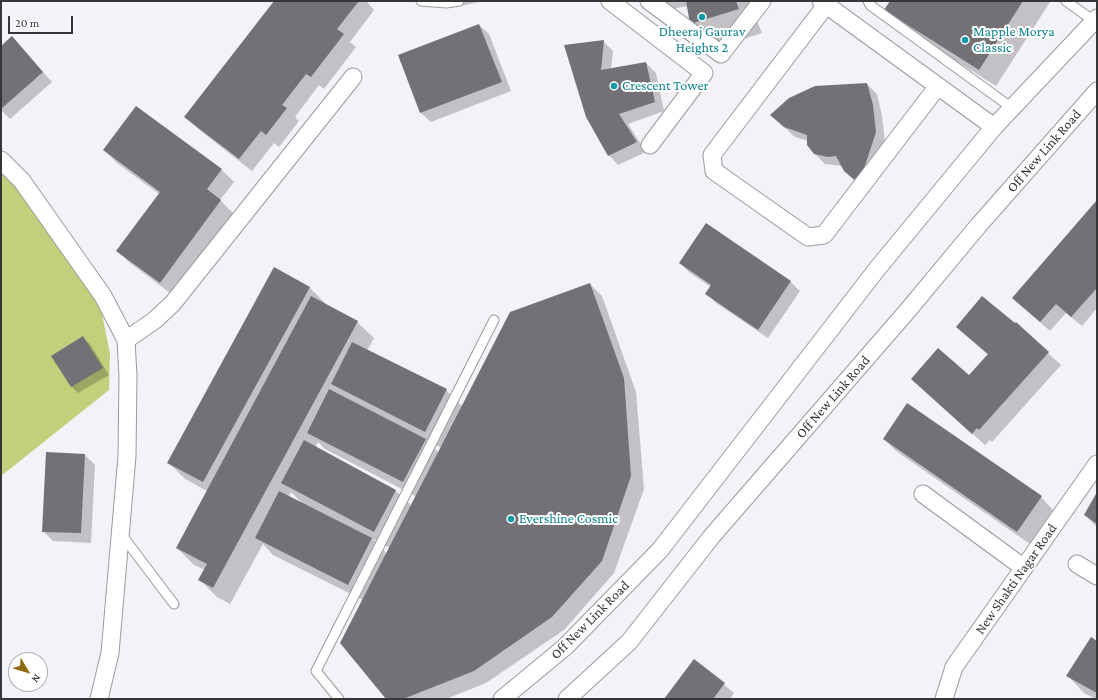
<!DOCTYPE html>
<style>
body{margin:0}
#map{position:relative;width:1098px;height:700px;overflow:hidden;background:#f4f1f8;font-family:"Crimson Pro",serif}
canvas{display:block}
.frame{position:absolute;inset:0;border:2px solid #363538;pointer-events:none}
.north{position:absolute;left:8px;top:652px;width:40px;height:40px;box-sizing:border-box;background:#fff;border:1px solid #afaeaf;border-radius:50%;rotate:128deg;font-size:11px;font-weight:700;line-height:16px;text-align:center;color:#363538}
.north::after{content:'';display:block;margin:auto;width:14px;height:18px;background:#8f6a0f;clip-path:polygon(50% 0,100% 100%,50% 72%,0 100%)}
.scale{position:absolute;left:8px;top:16px;width:65px;height:18px;box-sizing:border-box;border:2px solid #363538;border-top:0;padding-left:5px;font-size:12px;line-height:14px;white-space:nowrap;color:#363538;-webkit-text-stroke:3px #fff;paint-order:stroke}
</style>
<div id="map">
<canvas width="1098" height="700"></canvas>
<div class="frame"></div>
<div class="north">N</div>
<div class="scale">20 m</div>
</div>
<script>
const c = document.querySelector('canvas').getContext('2d');
c.lineJoin = 'round';
function fillPath(path, color) { c.fillStyle = color; c.fill(path, 'evenodd'); }
function stroke(path, color, width, dash) { c.strokeStyle = color; c.lineWidth = width; c.lineCap = dash ? 'butt' : 'round'; c.setLineDash(dash || []); c.stroke(path); }
function drawText(font, color, halo, rows, align = 'center') {
  c.font = font + ' "Crimson Pro",serif'; c.lineWidth = 4; c.setLineDash([]); c.textBaseline = 'middle'; c.strokeStyle = halo; c.fillStyle = color; for (const [text, x, y, turn = 0] of rows) {
    c.save(); c.translate(x, y); c.rotate((+turn || 0) * Math.PI / 180); c.textAlign = isNaN(turn) ? turn : align; if (halo) c.strokeText(text, 0, 0); c.fillText(text, 0, 0); c.restore();
  }
}
fillPath(new Path2D(`
 M 1,169 L 16,184 L 99,299 L 110,354 L 109,390 L 1,476 Z`), '#c2d07b');
fillPath(new Path2D(`
 M 275,1 L 366,1 L 374,10 L 350,42 L 356,47 L 324,89 L 319,85 L 295,117 L 299,121 L 279,147 L 274,143 L 252,171 L 198,129 L 186,117 Z
 M 442,1 L 484,1 L 451,8 Z
 M 650,1 L 749,1 L 762,33 L 715,48 L 691,24 L 688,6 L 661,11 Z
 M 891,1 L 1049,1 L 1050,2 L 996,86 L 902,27 L 885,10 Z
 M 479,25 L 489,34 L 511,91 L 431,122 L 421,113 Z
 M 12,38 L 52,82 L 10,119 L 1,110 L 1,48 Z
 M 603,41 L 613,51 L 611,69 L 646,63 L 656,73 L 664,111 L 628,124 L 646,152 L 618,165 L 609,155 L 587,116 Z
 M 867,84 L 877,94 L 882,116 L 885,143 L 869,193 L 842,166 L 825,164 L 815,154 L 808,141 L 795,137 L 771,115 Z
 M 104,150 L 221,169 L 234,182 L 220,200 L 233,213 L 173,295 L 130,263 L 117,251 L 159,194 L 117,163 Z
 M 1097,201 L 1097,308 L 1082,326 L 1066,313 L 1050,331 L 1013,298 Z
 M 680,263 L 790,281 L 800,291 L 768,338 L 716,303 L 707,294 L 711,287 L 690,273 Z
 M 275,269 L 310,288 L 327,305 L 357,322 L 374,338 L 367,351 L 446,390 L 463,407 L 590,284 L 602,296 L 636,392 L 644,489 L 614,573 L 564,630 L 486,683 L 446,699 L 387,699 L 363,600 L 273,555 L 263,544 L 230,604 L 217,597 L 200,580 L 205,570 L 194,565 L 177,548 L 207,491 L 185,479 L 168,462 ZM 426,440 L 442,448 L 439,453 ZM 318,442 L 325,449 L 417,497 L 412,506 L 396,491 L 315,448 ZM 291,492 L 302,503 L 289,497 ZM 373,539 L 390,548 L 387,554 Z
 M 1016,324 L 1061,365 L 992,442 L 990,440 L 985,445 L 912,379 L 969,376 L 988,355 L 957,327 Z
 M 83,338 L 90,344 L 109,375 L 78,393 L 72,387 L 52,356 Z
 M 884,439 L 1041,497 L 1053,510 L 1030,544 L 896,451 Z
 M 85,455 L 95,465 L 91,543 L 53,541 L 43,531 Z
 M 1097,494 L 1097,527 L 1085,515 Z
 M 1097,642 L 1097,699 L 1096,699 L 1084,693 L 1068,676 Z
 M 694,660 L 734,693 L 730,699 L 665,699 Z`), '#0003');
fillPath(new Path2D(`
 M 274,1 L 359,1 L 337,29 L 344,34 L 311,77 L 306,74 L 282,105 L 287,108 L 266,135 L 261,131 L 239,159 L 184,117 Z
 M 686,1 L 736,1 L 739,9 L 690,24 Z
 M 890,1 L 1023,1 L 979,70 L 884,10 Z
 M 479,24 L 502,82 L 420,113 L 398,55 Z
 M 12,36 L 43,72 L 1,109 L 1,46 Z
 M 604,40 L 601,70 L 646,62 L 655,102 L 619,114 L 637,142 L 608,156 L 586,117 L 564,45 Z
 M 867,83 L 873,105 L 876,132 L 859,184 L 844,171 L 836,156 L 828,157 L 814,154 L 807,145 L 807,135 L 784,127 L 770,115 L 789,98 L 815,86 Z
 M 136,106 L 222,169 L 207,189 L 221,200 L 160,283 L 116,251 L 160,192 L 103,150 Z
 M 1097,200 L 1097,288 L 1071,317 L 1056,304 L 1040,322 L 1012,298 Z
 M 706,223 L 791,281 L 758,330 L 705,294 L 711,285 L 679,263 Z
 M 274,267 L 310,287 L 203,482 L 167,463 Z
 M 590,283 L 624,378 L 631,476 L 602,561 L 552,617 L 474,671 L 403,699 L 386,699 L 340,643 L 510,312 Z
 M 311,296 L 358,321 L 213,588 L 198,580 L 207,564 L 176,548 Z
 M 982,296 L 1015,323 L 1016,322 L 1049,352 L 979,430 L 977,428 L 972,434 L 911,379 L 938,348 L 969,375 L 988,354 L 956,327 Z
 M 83,336 L 103,368 L 71,387 L 51,356 Z
 M 352,342 L 447,389 L 425,432 L 331,384 Z
 M 329,389 L 426,439 L 403,482 L 307,433 Z
 M 907,403 L 1042,496 L 1017,532 L 883,439 Z
 M 304,440 L 396,490 L 374,532 L 281,483 Z
 M 46,452 L 85,454 L 81,533 L 42,532 Z
 M 279,491 L 372,538 L 348,585 L 255,538 Z
 M 1097,492 L 1097,524 L 1084,515 Z
 M 1091,637 L 1097,641 L 1097,693 L 1066,676 Z
 M 694,659 L 725,683 L 713,699 L 664,699 Z`), '#737076');
const service = new Path2D(`
 M 421,1 L 446,3 L 459,1
 M 868,1 L 870,5 L 1012,108
 M 1066,1 L 1094,21
 M 121,534 L 174,604
 M 339,699 L 316,671 L 494,320`);
const minor = new Path2D(`
 M 610,1 L 704,73 L 650,145
 M 649,1 L 721,54 L 762,1
 M 821,1 L 994,127
 M 826,5 L 712,155 L 714,171 L 808,237 L 824,235 L 938,86
 M 1,160 L 22,181 L 103,296 L 126,340 L 128,376 L 127,456 L 110,653 L 99,699
 M 126,340 L 155,320 L 173,303 L 353,77
 M 923,494 L 1024,568
 M 1077,564 L 1097,576
 M 502,699 L 565,647 L 660,550 L 877,269 L 994,127 L 1097,18
 M 567,699 L 629,642 L 712,536 L 909,309 L 978,226 L 1097,91
 M 944,699 L 954,667 L 1097,464`);
stroke(service, '#9c999f', 11);
stroke(minor, '#9c999f', 19);
stroke(service, '#fff', 9);
stroke(minor, '#fff', 17);
for (const [x, y, r, color] of [
 [702,17,4,"#0f9aa8"],
 [965,40,4,"#0f9aa8"],
 [614,86,4,"#0f9aa8"],
 [511,519,4,"#0f9aa8"]
]) { const dot = new Path2D(); dot.arc(x, y, r, 0, 2 * Math.PI); c.fillStyle = color; c.fill(dot); stroke(dot, '#fff', 1.5); }
drawText('14px', '#0d838f', '#fff', [
 ["Dheeraj Gaurav",702,32,"center"],
 ["Heights 2",702,48,"center"],
 ["Mapple Morya",973,32],
 ["Classic",973,48],
 ["Crescent Tower",622,86],
 ["Evershine Cosmic",519,519]
], 'left');
drawText('14px', '#363538', '#fff', [
 ["Off New Link Road",1044,151,-49],
 ["Off New Link Road",833,397,-49],
 ["New Shakti Nagar Road",1016,579,-55],
 ["Off New Link Road",590,620,-45]
]);
</script>
